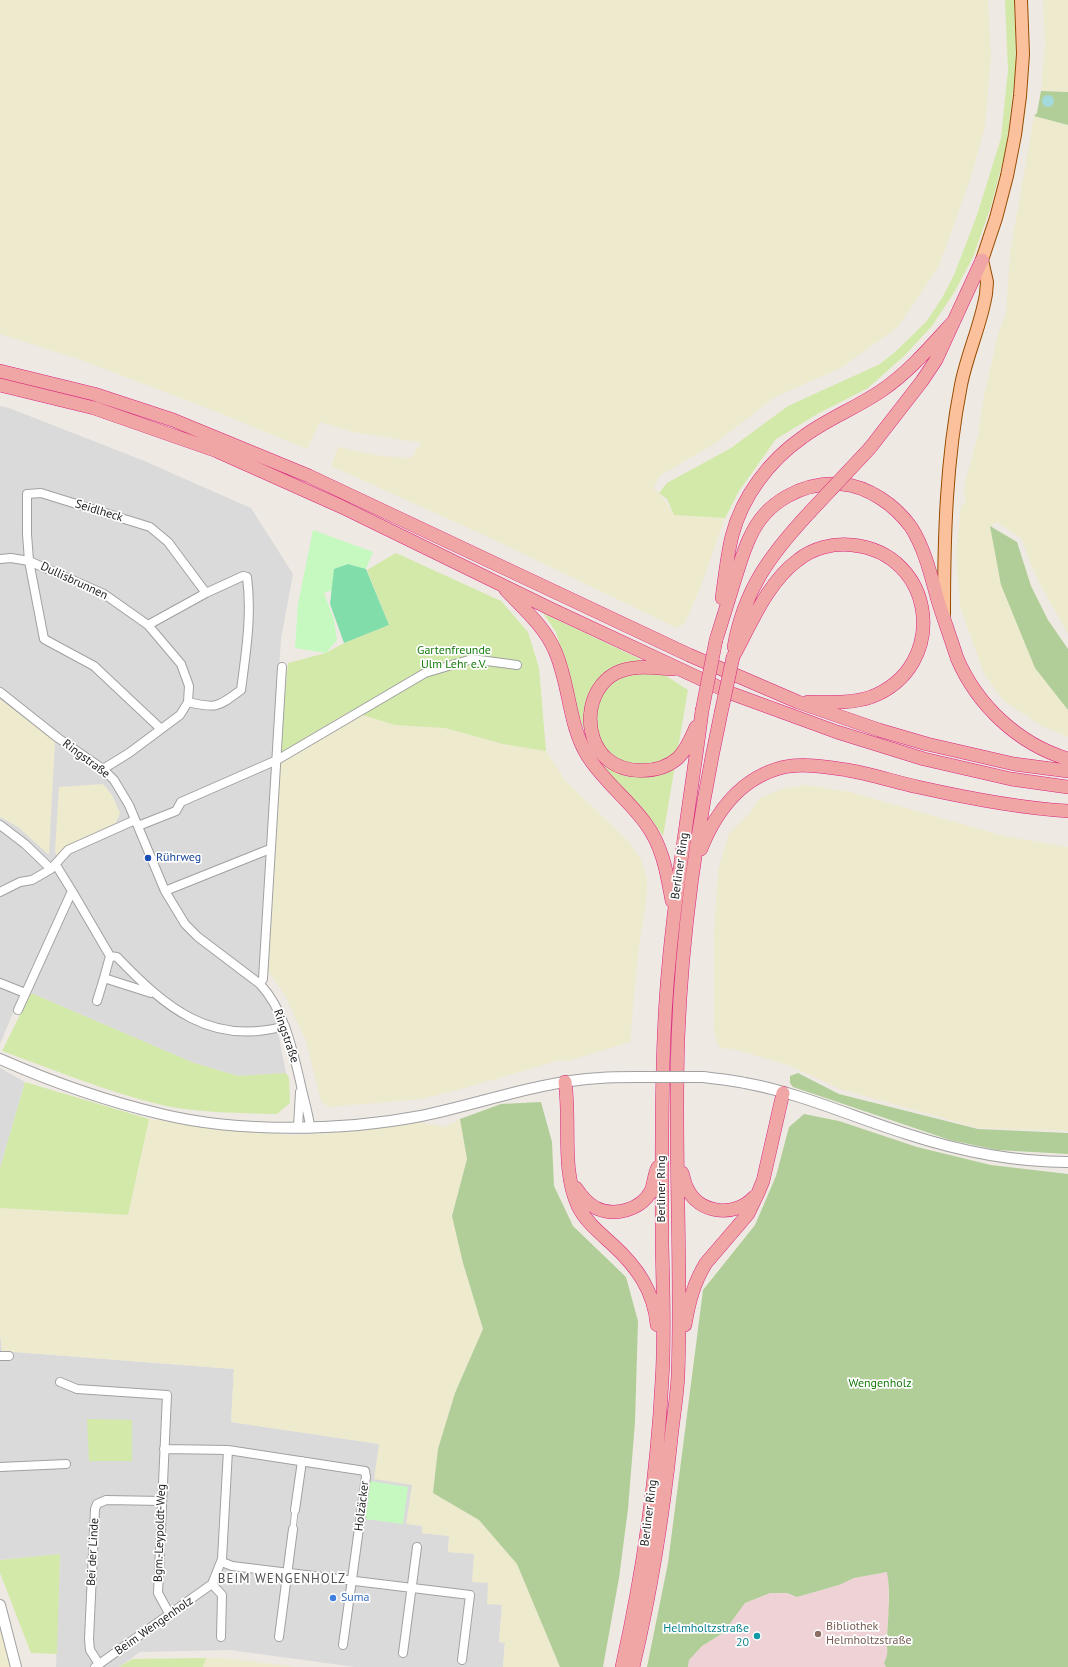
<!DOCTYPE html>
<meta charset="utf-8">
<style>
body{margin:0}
canvas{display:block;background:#efe9e3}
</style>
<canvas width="1068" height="1667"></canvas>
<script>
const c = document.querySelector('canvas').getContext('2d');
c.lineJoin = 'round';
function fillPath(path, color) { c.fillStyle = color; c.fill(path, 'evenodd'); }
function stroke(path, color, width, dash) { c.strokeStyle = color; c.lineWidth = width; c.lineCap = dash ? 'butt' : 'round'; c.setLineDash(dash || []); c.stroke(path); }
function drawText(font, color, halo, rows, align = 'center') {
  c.font = font + ' "PT Sans",sans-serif'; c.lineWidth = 3.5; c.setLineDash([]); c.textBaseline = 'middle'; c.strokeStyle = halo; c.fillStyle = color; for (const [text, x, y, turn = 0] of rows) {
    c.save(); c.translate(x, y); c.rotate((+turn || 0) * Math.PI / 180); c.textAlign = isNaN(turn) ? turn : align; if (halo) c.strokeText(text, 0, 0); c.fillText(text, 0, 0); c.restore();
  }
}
fillPath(new Path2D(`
 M 0,406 L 9,408 L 142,460 L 251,508 L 293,574 L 281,639 L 259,985 L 273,1006 L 286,1073 L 238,1076 L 194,1063 L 31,993 L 21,994 L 0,1044 Z
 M 0,1068 L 25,1082 L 0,1168 Z
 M 0,1334 L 2,1351 L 234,1369 L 231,1422 L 379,1444 L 412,1485 L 422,1526 L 422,1533 L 449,1536 L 448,1552 L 474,1554 L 488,1583 L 502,1605 L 499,1642 L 505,1642 L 503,1667 L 355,1667 L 230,1650 L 140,1652 L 119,1667 L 56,1667 L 60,1554 L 0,1560 Z`), '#dbdadb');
fillPath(new Path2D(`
 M 888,1572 L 889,1608 L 886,1640 L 888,1654 L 884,1663 L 886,1667 L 688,1667 L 689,1660 L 702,1646 L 723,1633 L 745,1603 L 770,1593 L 787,1593 L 797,1597 L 839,1585 L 854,1578 Z`), '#efd2d6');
fillPath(new Path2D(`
 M 0,0 L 988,0 L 991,55 L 985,127 L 970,180 L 939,266 L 898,327 L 841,368 L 775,397 L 717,442 L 660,476 L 653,488 L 661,495 L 674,515 L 725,518 L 701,586 L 685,623 L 677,628 L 484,535 L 331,466 L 338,447 L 381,456 L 411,458 L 421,443 L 353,432 L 320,422 L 307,449 L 212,410 L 81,360 L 0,334 Z
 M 1043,0 L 1068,0 L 1068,92 L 1041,91 L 1045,44 Z
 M 1034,116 L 1068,125 L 1068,634 L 1041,586 L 1029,560 L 1022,539 L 997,522 L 991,526 L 1001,585 L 1035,668 L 1068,710 L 1068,737 L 1042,726 L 1004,701 L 984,674 L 960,606 L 956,552 L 961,506 L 966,503 L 964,495 L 965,483 L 978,435 L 984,396 L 998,334 L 1006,314 L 1010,253 Z
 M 0,699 L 55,741 L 49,855 L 18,827 L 0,817 Z
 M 350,711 L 395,725 L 445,728 L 503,744 L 546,751 L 565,780 L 630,843 L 642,861 L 647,881 L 646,904 L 638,953 L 630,1042 L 571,1060 L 557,1061 L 458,1090 L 422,1099 L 329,1107 L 321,1101 L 306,1041 L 285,995 L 268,971 L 280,753 Z
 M 103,784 L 112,795 L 120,813 L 116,823 L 67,848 L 57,858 L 55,851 L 59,787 Z
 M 807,785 L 850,792 L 1004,836 L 1068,847 L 1068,1131 L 978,1128 L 840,1089 L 788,1065 L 736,1050 L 722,1048 L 717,1044 L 714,1031 L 714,933 L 718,870 L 729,833 L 749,814 L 759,799 L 781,789 Z
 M 149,1119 L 233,1131 L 294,1135 L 333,1133 L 418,1122 L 445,1127 L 460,1119 L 467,1159 L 452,1216 L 463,1263 L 483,1329 L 455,1393 L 438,1449 L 434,1493 L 479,1520 L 517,1564 L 560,1667 L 503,1667 L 505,1643 L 499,1642 L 502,1605 L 487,1604 L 488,1583 L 472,1582 L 474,1554 L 448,1552 L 449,1536 L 422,1533 L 422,1526 L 406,1524 L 412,1485 L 374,1479 L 379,1444 L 231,1422 L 234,1369 L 2,1351 L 0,1334 L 0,1208 L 128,1215 Z
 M 0,1618 L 2,1618 L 10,1667 L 0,1667 Z
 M 206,1658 L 224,1658 L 297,1667 L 203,1667 Z`), '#edeace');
fillPath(new Path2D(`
 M 1005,0 L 1014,0 L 1016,65 L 1006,149 L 991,206 L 973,257 L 955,291 L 932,326 L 905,355 L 868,388 L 819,413 L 776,439 L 739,491 L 725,518 L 674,515 L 667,499 L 659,493 L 667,483 L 731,448 L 788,406 L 880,364 L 895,352 L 926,322 L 942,298 L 954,275 L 977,215 L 1001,138 L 1008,70 Z
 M 396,553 L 501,601 L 528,632 L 539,668 L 546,751 L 503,744 L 445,728 L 395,725 L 350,711 L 280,753 L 288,663 L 326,653 L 344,643 L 389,625 L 367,570 Z
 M 543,613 L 638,658 L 688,690 L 663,836 L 651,819 L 596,760 L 579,716 L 566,667 L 556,632 Z
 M 31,993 L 194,1063 L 238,1076 L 286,1073 L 289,1078 L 290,1103 L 277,1114 C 239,1113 199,1113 162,1105 C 107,1092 55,1070 2,1051 Z
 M 25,1082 L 149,1119 L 128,1215 L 0,1208 L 0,1168 Z
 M 87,1419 L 132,1420 L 132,1461 L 89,1461 Z
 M 60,1554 L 57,1654 L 31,1653 L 0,1573 L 0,1560 Z
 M 206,1658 L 203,1667 L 119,1667 L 132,1659 Z`), '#d3e9a9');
fillPath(new Path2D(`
 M 1041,91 L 1068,92 L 1068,125 L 1034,116 L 1037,113 Z
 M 990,526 L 1017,542 L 1031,586 L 1048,620 L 1068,649 L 1068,710 L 1035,668 L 1001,585 Z
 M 798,1073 L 839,1094 L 978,1129 L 1068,1133 L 1068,1154 L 997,1150 L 950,1140 L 793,1087 L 790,1083 L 790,1076 Z
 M 541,1102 L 552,1142 L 554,1186 L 573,1226 L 626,1277 L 638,1321 L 635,1422 L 628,1509 L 619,1578 L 603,1667 L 560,1667 L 517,1564 L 479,1520 L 433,1493 L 438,1449 L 455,1393 L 483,1329 L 463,1263 L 452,1216 L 467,1159 L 460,1119 L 501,1104 Z
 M 804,1114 L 839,1121 L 917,1147 L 991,1165 L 1068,1174 L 1068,1667 L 886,1667 L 884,1663 C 890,1651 886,1650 887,1638 C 888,1616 891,1594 887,1572 L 854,1578 L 839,1585 L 797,1597 L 787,1593 L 770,1593 L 745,1603 L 723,1633 L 702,1646 L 689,1660 L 688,1667 L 647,1667 L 668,1563 L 703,1290 L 755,1225 L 776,1176 L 789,1127 Z`), '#b1ce98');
fillPath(new Path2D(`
 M 313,530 L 373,552 L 366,569 L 348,564 L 334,569 L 332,590 L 324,593 L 334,620 L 337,640 L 326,653 L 295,648 L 298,604 Z
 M 370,1481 L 408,1487 L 403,1524 L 365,1519 Z`), '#c5f9c0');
fillPath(new Path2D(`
 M 348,564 L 366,569 L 389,625 L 344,643 L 330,604 L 334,569 Z`), '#81deaa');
fillPath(new Path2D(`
 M1042 101a6 6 0 1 1 12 0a6 6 0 1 1-12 0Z`), '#a4d9dc');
const pedestrian = new Path2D(`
 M 293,1529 L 295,1510`);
const minor = new Path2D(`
 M 0,559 L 11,558 L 29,561 L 104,594 L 148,625 L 181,664 L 189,686 L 188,702 L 180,715 L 129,753 L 103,769
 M 148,625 L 206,593
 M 0,692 L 58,738 L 103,769 L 114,780 L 129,805 L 165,891 L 185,924 L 198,937 L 260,984 C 284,1010 292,1047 300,1081 C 303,1096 308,1111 310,1126
 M 161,729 L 94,666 L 44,639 L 29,561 L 27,534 L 27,494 L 41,493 L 150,527 L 168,542 L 206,593 L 243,576 L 247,577 C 252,615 246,652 241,690 C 218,707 217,709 188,702
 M 0,825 L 25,844 L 51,869
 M 138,826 L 176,811 L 181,802 L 277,760 L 425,673 L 472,659 L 517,665
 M 72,891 L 110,956 L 117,957 C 165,1007 211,1047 285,1026
 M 165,891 L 270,849
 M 0,892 L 20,882 L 32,880 L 51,869 L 68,850 L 135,820
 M 110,956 L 104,978 L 151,993
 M 0,983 L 25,993
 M 260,984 L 263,979 L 282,667
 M 97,1001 L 104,978
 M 18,1010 L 72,891 L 56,865
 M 298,1127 L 300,1092
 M 0,1356 L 9,1356
 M 60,1382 L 77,1389 L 167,1395 L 158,1593 L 170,1615
 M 164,1449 L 228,1450 L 365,1471 L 366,1477 L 343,1645
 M 0,1467 L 66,1464
 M 295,1510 L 302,1461
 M 222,1562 L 232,1566 L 470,1595 L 462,1660
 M 212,1584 L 222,1595 L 221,1637
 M 279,1637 L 293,1529
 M 403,1653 L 417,1547
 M 99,1664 L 90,1650 L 89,1639 L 95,1509 L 97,1504 L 106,1500 L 162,1501
 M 95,1667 L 212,1584 L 222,1559 L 228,1450`);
const tertiary = new Path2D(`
 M 0,1059 C 52,1082 106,1101 161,1114 C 238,1133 343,1131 421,1116 C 479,1104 541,1081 600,1078 C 612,1077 624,1077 636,1077
 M 703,1077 C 717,1079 731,1080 745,1083 C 800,1093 853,1117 907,1134 C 959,1151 1014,1162 1068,1162
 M 0,1605 L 16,1667`);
const primary = new Path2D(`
 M 944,614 C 944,537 946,461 961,385 C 967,354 981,325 986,294 L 987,282 L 982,260 L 996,218 L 1007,176 L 1015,135 L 1020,96 L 1023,54 L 1021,0`);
const trunk = new Path2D(`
 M 0,371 L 94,394 L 173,420 L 309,476 L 689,655 L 798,702 L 879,730 L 927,744 L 1014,764 L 1068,771
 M 0,385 L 94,408 L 217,451 L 340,506 L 551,609 L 733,694 L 837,732 L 924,759 L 1011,779 L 1068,787
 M 870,448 L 922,381 L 936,360 L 982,260
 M 506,590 C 524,609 545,627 555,651 C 570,685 568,723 587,755 C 603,781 629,800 646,824 C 663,847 667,874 672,901
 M 722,598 C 725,577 727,556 732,536 C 742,496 770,460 803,437 C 827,419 856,408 881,391 C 909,372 931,346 953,322
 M 716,640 C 722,621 728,602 734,582 C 739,567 743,551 750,537 C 766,501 803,482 841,484 C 868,486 895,505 911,527 C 925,549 931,576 938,601 C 944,620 951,639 957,658 C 977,705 1018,744 1068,759
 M 734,647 C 744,590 770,555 809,513
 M 733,657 C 751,624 767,583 798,560 C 813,548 833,543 852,545 C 936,553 950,667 871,697 C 851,704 828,702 808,702
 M 673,669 C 654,668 634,664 616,673 C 585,689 582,737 607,759 C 626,775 660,774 678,758 C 687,749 691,738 696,727
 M 701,849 C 716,811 742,777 784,767 C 804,763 827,767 847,770 C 871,774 895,782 918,787 C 967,798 1017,808 1068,811
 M 565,1082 C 571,1122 561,1169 578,1206 C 586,1222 600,1233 613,1245 C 637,1267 654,1291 657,1325
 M 682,1173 C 684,1177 684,1183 687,1188 C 699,1214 735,1218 754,1197
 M 576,1188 C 581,1196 587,1203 596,1208 C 614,1217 641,1210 651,1191 C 654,1184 654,1174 658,1167
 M 685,1325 C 689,1302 694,1282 706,1263 L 748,1214 L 758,1193 L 763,1181 L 783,1093
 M 622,1667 C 643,1573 657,1477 662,1380 C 665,1335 663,1290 662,1245 C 662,1176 661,1106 664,1037 C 668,927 688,820 702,711
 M 633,1667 C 651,1592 663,1515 671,1439 C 673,1418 677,1397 678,1376 C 682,1264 674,1151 678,1038 C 682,929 698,820 721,713`);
stroke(pedestrian, '#a1a1a1', 7);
stroke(minor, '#a1a1a1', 10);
stroke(tertiary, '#a1a1a1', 12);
stroke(primary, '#964b01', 14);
stroke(trunk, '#d82581', 14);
stroke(pedestrian, '#fff', 5.5);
stroke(minor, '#fff', 8);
stroke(tertiary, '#fff', 10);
stroke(primary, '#fbc19c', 12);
stroke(trunk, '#f0a6a4', 13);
const tertiaryBridge = new Path2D(`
 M 636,1077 L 703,1077`);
const trunkBridge = new Path2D(`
 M 809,513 L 870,448
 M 702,711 L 716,640
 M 721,713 L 733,657`);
stroke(tertiaryBridge, '#a1a1a1', 12, []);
stroke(trunkBridge, '#d82581', 14, []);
stroke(tertiaryBridge, '#fff', 10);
stroke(trunkBridge, '#f0a6a4', 13);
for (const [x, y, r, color] of [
 [148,858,4,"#1a4fb4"],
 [333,1598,4,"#3f7fe0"],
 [818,1634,4,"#8d6e63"],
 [757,1636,4,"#0f9aa8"]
]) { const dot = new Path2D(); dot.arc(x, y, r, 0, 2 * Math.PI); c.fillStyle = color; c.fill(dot); stroke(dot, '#fff', 1.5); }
drawText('12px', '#1d1d1d', '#fff', [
 ["Seidlheck",99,511,17],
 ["Dullisbrunnen",74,581,25],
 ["Ringstraße",86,759,37],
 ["Berliner Ring",680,866,-82],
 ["Ringstraße",286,1036,71],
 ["Berliner Ring",662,1189,-90],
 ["Holzäcker",362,1506,-83],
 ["Berliner Ring",649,1513,-83],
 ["Bgm.-Leypoldt-Weg",160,1533,-88],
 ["Bei der Linde",93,1552,-87],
 ["Beim Wengenholz",154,1626,-35]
]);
drawText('12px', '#167b0c', '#fff', [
 ["Gartenfreunde",454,651],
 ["Ulm Lehr e.V.",454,665],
 ["Wengenholz",880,1384]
]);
drawText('12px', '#164399', '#fff', [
 ["Rührweg",156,858]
], 'left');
drawText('12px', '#366cbe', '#fff', [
 ["Suma",341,1598]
], 'left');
drawText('12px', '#785e54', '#fff', [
 ["Bibliothek",826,1627],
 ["Helmholtzstraße",826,1641]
], 'left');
drawText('12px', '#0d838f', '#fff', [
 ["Helmholtzstraße",749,1629],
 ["20",749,1643]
], 'right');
c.letterSpacing = '1px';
drawText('13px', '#505050', '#fff', [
 ["BEIM WENGENHOLZ",282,1579]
]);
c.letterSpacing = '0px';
</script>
